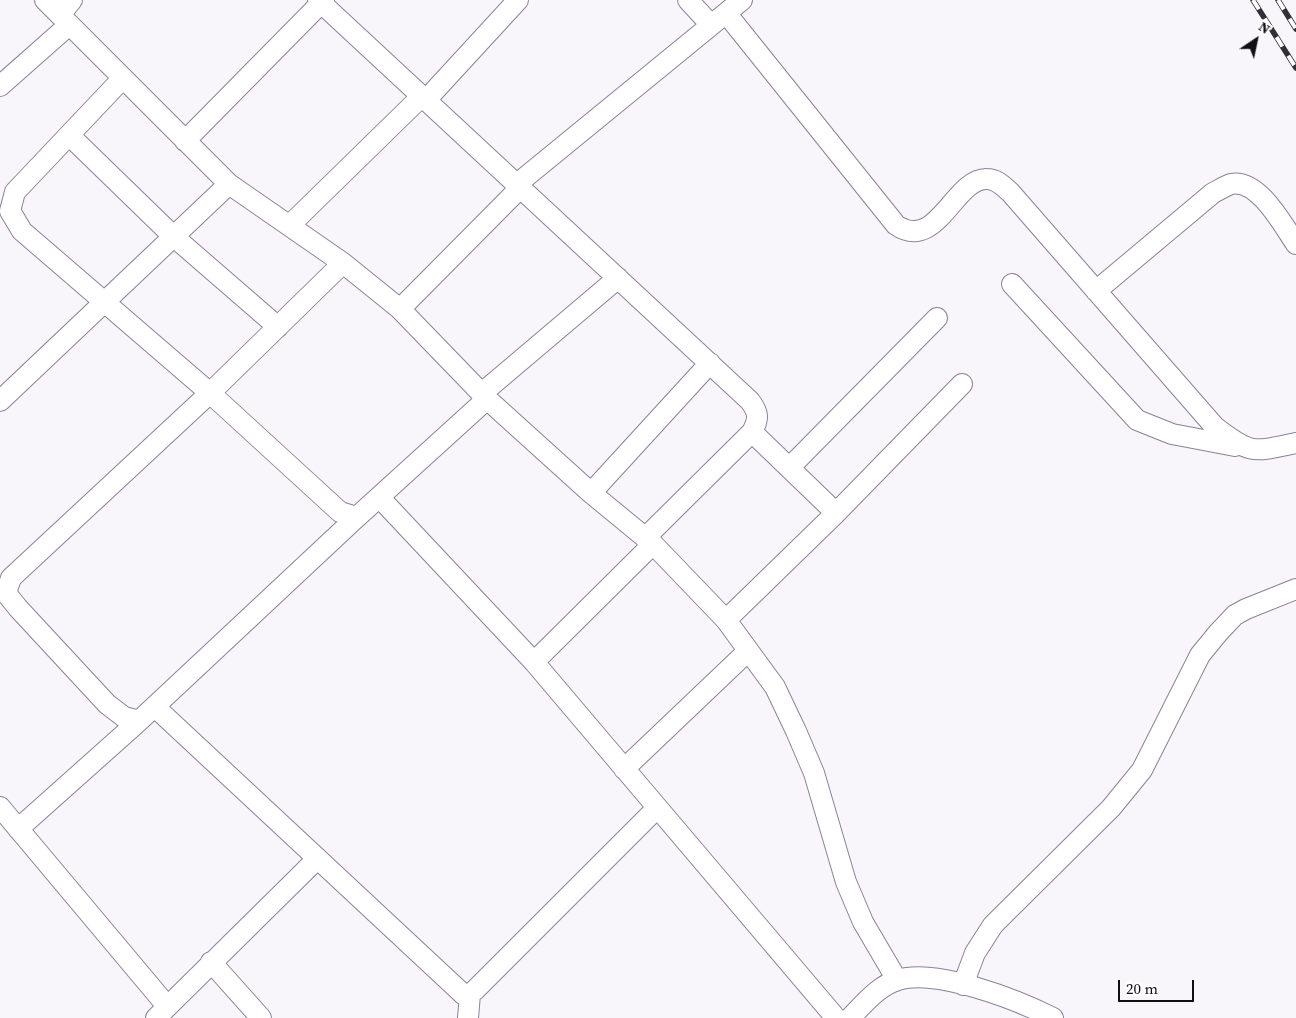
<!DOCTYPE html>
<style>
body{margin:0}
#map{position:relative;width:1296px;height:1018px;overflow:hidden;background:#f8f5fb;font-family:"Source Serif 4",serif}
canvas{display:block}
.north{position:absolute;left:1231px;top:15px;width:50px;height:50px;-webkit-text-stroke:4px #fff;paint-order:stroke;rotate:34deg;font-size:14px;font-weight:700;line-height:20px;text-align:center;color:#120e17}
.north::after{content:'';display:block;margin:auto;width:18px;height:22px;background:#120e17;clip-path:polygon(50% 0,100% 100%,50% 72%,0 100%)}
.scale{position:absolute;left:1118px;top:980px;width:76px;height:22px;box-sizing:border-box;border:2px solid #120e17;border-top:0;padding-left:6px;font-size:15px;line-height:18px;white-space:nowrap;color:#120e17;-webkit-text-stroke:4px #fff;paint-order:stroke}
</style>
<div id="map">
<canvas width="1296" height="1018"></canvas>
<div class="north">N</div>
<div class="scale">20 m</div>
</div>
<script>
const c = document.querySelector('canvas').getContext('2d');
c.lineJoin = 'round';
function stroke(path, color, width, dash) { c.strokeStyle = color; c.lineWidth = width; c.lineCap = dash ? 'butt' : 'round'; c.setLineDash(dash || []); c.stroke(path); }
const minor = new Path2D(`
 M 45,0 L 229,184 L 343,263 L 400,309 L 487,399 L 591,493 L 653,544 L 726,620 L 775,687 L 796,731 L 814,773 L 846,882 L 863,922 L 897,980
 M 318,0 L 750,401 C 759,413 759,419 752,432 L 645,538
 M 688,0 L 711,25
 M 726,13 L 896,225 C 937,253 954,178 987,179 C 997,179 1003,186 1010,192 L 1215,427 C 1251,455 1253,452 1296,443
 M 60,15 L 72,0
 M 122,79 L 15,192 L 10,211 L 22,231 L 210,393 L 340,512 L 357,517 L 487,399
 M 0,86 L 69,25
 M 426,100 L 518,0
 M 69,135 L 173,236 L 278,327
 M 185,141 L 324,0
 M 517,184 L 742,0
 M 290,225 L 422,96
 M 343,263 L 210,393 L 11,578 L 6,593 L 18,608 L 107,704 L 124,717 L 139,721 L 357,517
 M 1012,284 L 1137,420 L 1172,434 L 1235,446
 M 1096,291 L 1213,193 C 1219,190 1225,186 1231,184 C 1258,178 1283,225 1296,244
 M 400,309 L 521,187
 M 481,394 L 618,278
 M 0,401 L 229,184
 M 752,432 L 836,513
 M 789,468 L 937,318
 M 591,493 L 710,363
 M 380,498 L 534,662 L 836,1018
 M 726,620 L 836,513 L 962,384
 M 534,662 L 653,544
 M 155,707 L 464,995 L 470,994 L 475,990 L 657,808
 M 624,769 L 748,651
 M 0,807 L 167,1006
 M 18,829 L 139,721
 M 211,962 L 261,1018
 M 963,985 L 975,953 L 993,925 L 1111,808 L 1142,770 L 1200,655 L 1218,633 L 1235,615 L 1246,609 L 1296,589
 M 156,1018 L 317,859
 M 468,1018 L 470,994
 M 850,1018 C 863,1005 879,985 898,980 C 936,968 1018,1000 1053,1018`);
stroke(minor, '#8d809a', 22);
stroke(minor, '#fff', 20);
const rail = new Path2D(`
 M 1253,0 L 1296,68
 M 1278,0 L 1296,29`);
stroke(rail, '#332f38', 5.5);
stroke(rail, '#fff', 4, [11]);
</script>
